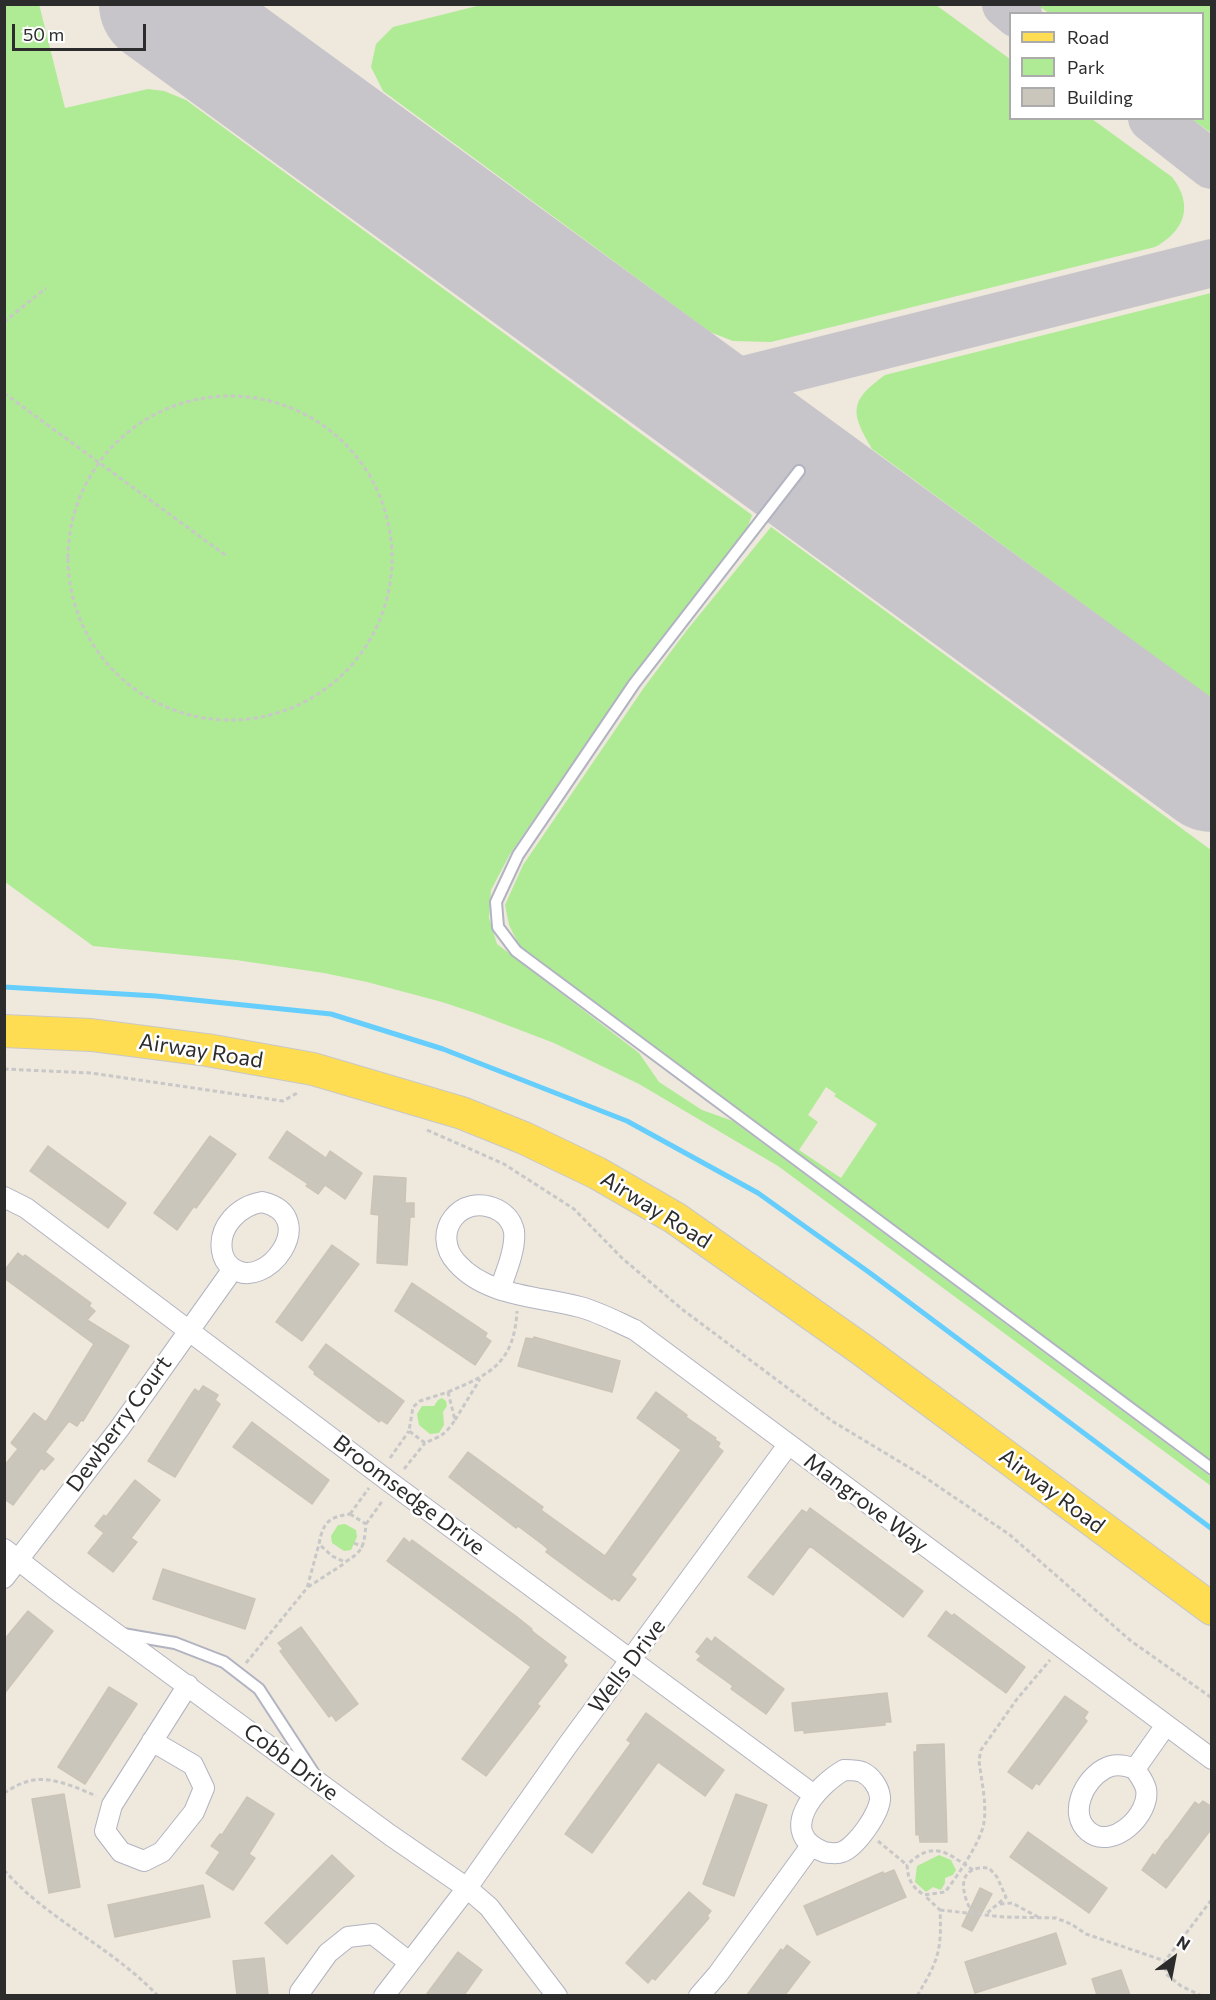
<!DOCTYPE html>
<style>
body{margin:0}
#map{position:relative;width:1216px;height:2000px;overflow:hidden;background:#efe8dd;font-family:Commissioner,sans-serif}
canvas{display:block}
.frame{position:absolute;inset:0;border:6px solid #2c2c2c;pointer-events:none}
.legend{position:absolute;left:1009px;top:12px;width:195px;height:108px;box-sizing:border-box;background:#fff;border:2px solid #ababab;margin:0;padding:8px 10px;list-style:none;font-size:18px;color:#2c2c2c}
.legend li{display:flex;align-items:center;gap:12px;height:30px}
.legend b{width:30px;border:2px solid #ababab}
.north{position:absolute;left:1144px;top:1928px;width:60px;height:60px;-webkit-text-stroke:4px #fff;paint-order:stroke;rotate:32deg;font-size:16px;font-weight:700;line-height:24px;text-align:center;color:#2c2c2c}
.north::after{content:'';display:block;margin:auto;width:21px;height:27px;background:#2c2c2c;clip-path:polygon(50% 0,100% 100%,50% 72%,0 100%)}
.scale{position:absolute;left:12px;top:24px;width:134px;height:27px;box-sizing:border-box;border:3px solid #2c2c2c;border-top:0;padding-left:8px;font-size:18px;line-height:21px;white-space:nowrap;color:#2c2c2c;-webkit-text-stroke:4px #fff;paint-order:stroke}
</style>
<div id="map">
<canvas width="1216" height="2000"></canvas>
<div class="frame"></div>
<ul class="legend">
<li><b style="height:8px;background:#ffdd52"></b>Road</li>
<li><b style="height:16px;background:#aeeb94"></b>Park</li>
<li><b style="height:16px;background:#cac6bb"></b>Building</li>
</ul>
<div class="north">N</div>
<div class="scale">50 m</div>
</div>
<script>
const c = document.querySelector('canvas').getContext('2d');
c.lineJoin = 'round';
function fillPath(path, color) { c.fillStyle = color; c.fill(path, 'evenodd'); }
function stroke(path, color, width, dash) { c.strokeStyle = color; c.lineWidth = width; c.lineCap = dash ? 'butt' : 'round'; c.setLineDash(dash || []); c.stroke(path); }
function drawText(font, color, halo, rows, align = 'center') {
  c.font = font + ' Commissioner,sans-serif'; c.lineWidth = 5; c.setLineDash([]); c.textBaseline = 'middle'; c.strokeStyle = halo; c.fillStyle = color; for (const [text, x, y, turn = 0] of rows) {
    c.save(); c.translate(x, y); c.rotate((+turn || 0) * Math.PI / 180); c.textAlign = isNaN(turn) ? turn : align; if (halo) c.strokeText(text, 0, 0); c.fillText(text, 0, 0); c.restore();
  }
}
fillPath(new Path2D(`
 M 39,4 L 65,108 L 148,89 L 164,91 L 186,100 L 752,515 L 745,535 L 606,714 L 510,854 L 491,890 L 489,918 L 497,944 L 639,1053 L 659,1082 L 702,1110 L 733,1121 L 1211,1477 L 1211,1486 L 778,1166 L 639,1084 L 554,1043 L 478,1014 L 442,1002 L 367,982 L 324,973 L 236,960 L 93,946 L 5,882 L 4,5 Z
 M 481,5 L 936,5 L 1010,59 L 1010,118 L 1092,119 L 1172,177 C 1194,205 1185,231 1155,247 L 771,342 L 733,341 L 710,332 L 383,91 L 371,67 L 376,44 L 393,27 Z
 M 1037,5 L 1211,5 L 1211,133 L 1192,119 L 1202,118 L 1202,14 L 1049,13 Z
 M 1211,293 L 1212,293 L 1211,698 L 872,449 C 850,412 849,401 885,375 Z
 M 771,527 L 1211,850 L 1211,1463 L 539,963 L 519,945 L 509,925 L 505,905 L 523,865 L 643,689 L 687,630 ZM 826,1087 L 836,1094 L 834,1096 L 877,1124 L 841,1178 L 799,1150 L 818,1122 L 808,1115 Z
 M 442,1398 L 446,1401 L 447,1406 L 443,1412 L 444,1425 L 439,1433 L 430,1434 L 419,1425 L 417,1414 L 422,1406 L 434,1406 L 438,1400 Z
 M 345,1524 L 356,1530 L 357,1537 L 351,1550 L 344,1551 L 332,1543 L 331,1536 L 338,1525 Z
 M 939,1855 L 951,1860 L 956,1870 L 953,1875 L 945,1878 L 945,1883 L 941,1890 L 933,1887 L 926,1892 L 915,1882 L 917,1866 Z`), '#aeeb94');
stroke(new Path2D(`
 M 4,987 L 156,996 L 331,1014 L 443,1049 L 627,1121 L 758,1193 L 870,1273 L 1212,1529`), '#65cefc', 5);
stroke(new Path2D(`
 M 1006,4 L 1018,14
 M 180,20 L 240,4
 M 1152,118 L 1212,165
 M 692,393 L 1212,263`), '#c7c4ca', 48);
stroke(new Path2D(`
 M 159,4 L 1212,772`), '#c7c4ca', 120);
const building = new Path2D(`
 M 287,1131 L 326,1158 L 330,1151 L 362,1173 L 345,1199 L 325,1185 L 318,1194 L 306,1186 L 308,1184 L 269,1158 Z
 M 210,1136 L 236,1154 L 196,1208 L 194,1206 L 177,1230 L 154,1213 Z
 M 48,1146 L 126,1203 L 108,1228 L 30,1171 Z
 M 374,1176 L 406,1178 L 405,1203 L 414,1203 L 414,1217 L 410,1217 L 407,1265 L 377,1263 L 379,1215 L 371,1214 Z
 M 332,1245 L 359,1264 L 302,1341 L 276,1322 Z
 M 18,1253 L 23,1257 L 25,1255 L 91,1303 L 89,1306 L 95,1311 L 87,1320 L 129,1346 L 83,1421 L 81,1420 L 77,1426 L 69,1421 L 45,1452 L 54,1459 L 44,1470 L 41,1468 L 13,1505 L 4,1499 L 4,1466 L 18,1449 L 11,1443 L 34,1413 L 46,1422 L 94,1344 L 4,1278 L 4,1271 Z
 M 412,1283 L 487,1333 L 485,1337 L 491,1341 L 475,1365 L 395,1311 Z
 M 534,1337 L 620,1361 L 612,1392 L 518,1366 L 526,1338 L 533,1339 Z
 M 326,1344 L 404,1401 L 387,1424 L 381,1420 L 379,1422 L 314,1374 L 315,1372 L 309,1367 Z
 M 203,1386 L 218,1395 L 215,1400 L 220,1404 L 175,1477 L 148,1461 L 192,1393 L 195,1389 L 199,1392 Z
 M 656,1392 L 687,1415 L 686,1417 L 716,1438 L 715,1440 L 720,1443 L 718,1447 L 723,1451 L 631,1575 L 636,1579 L 619,1601 L 614,1598 L 612,1600 L 584,1580 L 546,1552 L 548,1549 L 542,1544 L 518,1526 L 516,1528 L 449,1477 L 468,1452 L 543,1507 L 541,1510 L 605,1556 L 681,1450 L 637,1418 Z
 M 252,1422 L 329,1480 L 312,1504 L 233,1447 Z
 M 135,1480 L 160,1500 L 131,1538 L 137,1542 L 113,1572 L 88,1553 L 104,1533 L 95,1526 L 104,1515 L 106,1517 Z
 M 810,1508 L 923,1591 L 903,1617 L 810,1546 L 773,1595 L 748,1577 L 802,1510 L 807,1513 Z
 M 404,1538 L 410,1543 L 412,1540 L 517,1617 L 532,1629 L 531,1630 L 537,1635 L 566,1657 L 563,1661 L 567,1665 L 537,1704 L 540,1706 L 486,1776 L 462,1759 L 531,1667 L 387,1561 Z
 M 163,1569 L 255,1599 L 245,1629 L 153,1599 Z
 M 28,1611 L 53,1631 L 4,1694 L 4,1640 Z
 M 946,1611 L 952,1616 L 954,1614 L 1025,1667 L 1006,1693 L 928,1636 Z
 M 301,1627 L 358,1704 L 336,1721 L 332,1715 L 329,1717 L 280,1651 L 283,1649 L 278,1643 Z
 M 715,1637 L 784,1689 L 766,1714 L 731,1689 L 733,1686 L 697,1660 L 701,1656 L 696,1652 L 707,1638 L 712,1642 Z
 M 109,1687 L 137,1704 L 85,1784 L 58,1767 Z
 M 887,1693 L 891,1722 L 885,1722 L 885,1725 L 804,1733 L 804,1730 L 795,1731 L 792,1703 Z
 M 1065,1696 L 1088,1712 L 1084,1718 L 1087,1721 L 1039,1785 L 1036,1783 L 1032,1789 L 1008,1772 Z
 M 646,1713 L 724,1770 L 705,1796 L 658,1762 L 592,1853 L 565,1834 L 631,1743 L 627,1740 Z
 M 944,1744 L 947,1842 L 920,1842 L 919,1834 L 916,1835 L 914,1752 L 917,1752 L 917,1745 Z
 M 64,1794 L 80,1887 L 49,1893 L 32,1799 Z
 M 736,1794 L 767,1805 L 734,1896 L 703,1884 Z
 M 247,1797 L 274,1814 L 249,1854 L 255,1858 L 233,1890 L 206,1873 L 220,1852 L 211,1846 L 220,1834 L 222,1835 Z
 M 1203,1801 L 1212,1807 L 1212,1828 L 1166,1888 L 1142,1870 L 1153,1854 L 1155,1856 L 1166,1840 L 1167,1840 L 1195,1802 L 1199,1805 Z
 M 1028,1832 L 1107,1888 L 1089,1913 L 1010,1857 Z
 M 332,1855 L 354,1876 L 287,1944 L 265,1923 Z
 M 894,1870 L 906,1897 L 817,1935 L 804,1906 L 883,1872 L 884,1874 Z
 M 203,1885 L 210,1917 L 115,1937 L 108,1905 Z
 M 980,1888 L 992,1894 L 972,1931 L 962,1926 Z
 M 689,1892 L 711,1911 L 707,1916 L 709,1918 L 655,1980 L 652,1978 L 648,1983 L 626,1963 Z
 M 1056,1933 L 1066,1964 L 975,1993 L 965,1962 Z
 M 787,1945 L 810,1962 L 785,1995 L 747,1995 L 781,1949 L 783,1951 Z
 M 458,1952 L 482,1970 L 464,1995 L 426,1995 Z
 M 264,1958 L 268,1995 L 237,1995 L 233,1961 Z
 M 1121,1970 L 1130,1995 L 1097,1995 L 1092,1979 Z`);
fillPath(building, '#cac6bb');
stroke(building, '#cbc4b6', 1.5);
const service = new Path2D(`
 M 799,471 L 634,684 L 518,855 L 496,902 L 498,927 L 516,951 L 1212,1469
 M 123,1634 L 175,1643 L 224,1662 L 259,1689 L 313,1772`);
const minor = new Path2D(`
 M 4,1197 L 26,1208 L 387,1480 L 814,1795
 M 262,1202 C 323,1216 265,1295 231,1267 C 226,1263 223,1257 222,1251 C 218,1226 239,1206 262,1202 Z
 M 500,1289 C 506,1272 516,1249 514,1231 C 512,1222 507,1215 498,1210 C 461,1191 429,1233 457,1263 C 487,1297 540,1296 580,1307 C 599,1312 617,1322 635,1330 L 1212,1759
 M 4,1549 L 62,1594 L 390,1835 L 467,1888 L 489,1907 L 557,1996
 M 4,1578 L 119,1429 L 233,1269
 M 152,1741 L 193,1765 L 204,1788 L 194,1812 L 162,1852 L 144,1861 L 121,1852 L 105,1831 L 112,1805 L 188,1685
 M 1135,1769 C 1139,1775 1144,1781 1146,1789 C 1151,1814 1112,1852 1088,1831 C 1068,1813 1084,1780 1104,1769 C 1114,1763 1125,1765 1135,1769 L 1166,1725
 M 844,1770 C 849,1770 857,1770 862,1772 C 871,1776 879,1787 880,1797 C 881,1812 856,1847 842,1852 C 837,1854 828,1853 824,1852 C 775,1833 816,1786 844,1770 Z
 M 300,1996 L 300,1992 L 328,1953 L 348,1937 L 373,1934 L 409,1962
 M 384,1996 L 467,1888 L 567,1746 L 788,1445
 M 699,1996 L 718,1974 L 811,1846`);
const primary = new Path2D(`
 M 4,1031 L 91,1035 L 207,1050 L 313,1069 L 462,1113 L 524,1138 L 597,1173 L 675,1218 L 861,1349 L 1212,1609`);
stroke(service, '#b1b3c1', 14);
stroke(minor, '#b1b3c1', 22);
stroke(primary, '#c8c8c8', 34);
stroke(new Path2D(`
 M 4,322 L 46,288
 M 4,393 L 228,557
 M68 558a162 162 0 1 1 324 0a162 162 0 1 1-324 0Z
 M 4,1069 L 91,1073 L 283,1101 L 299,1092
 M 427,1130 L 504,1164 L 574,1209 L 622,1258 L 683,1310 L 832,1421 L 920,1474 L 1010,1535 L 1131,1641 L 1212,1698
 M 448,1392 L 455,1420 C 445,1435 441,1436 425,1443 L 409,1431 L 413,1407 L 420,1401 Z
 M 448,1392 C 491,1374 514,1363 517,1311
 M 455,1420 L 480,1379
 M 390,1458 L 409,1431
 M 404,1469 L 425,1443
 M 350,1514 L 366,1524 C 364,1545 364,1551 345,1562 L 332,1556 L 319,1544 C 323,1523 328,1517 350,1514 Z
 M 350,1514 L 369,1488
 M 366,1524 L 383,1500
 M 354,1543 L 363,1547
 M 308,1587 L 345,1563
 M 246,1663 L 307,1588 L 319,1544
 M 4,1793 C 11,1789 18,1784 26,1782 C 47,1774 76,1787 96,1796
 M 878,1841 L 907,1865
 M 4,1870 C 49,1921 112,1947 158,1996
 M 973,1870 C 947,1853 934,1839 907,1865 C 908,1880 912,1887 924,1895 L 945,1892 C 957,1877 982,1840 984,1822 C 987,1802 981,1780 979,1760 L 981,1750 L 1017,1699 L 1050,1660
 M 1000,1904 L 1012,1903 L 1038,1917
 M 940,1910 L 1004,1917 L 1056,1918 L 1071,1924 L 1086,1934 L 1165,1961
 M 973,1914 C 961,1894 955,1865 989,1868 L 997,1877 L 1006,1897 L 986,1914
 M 917,1996 C 938,1961 942,1951 940,1910 L 925,1896
 M 1202,1996 L 1181,1986 L 1166,1974 L 1165,1961 L 1212,1899`), '#c8c8c8', 3, [4.5, 3]);
stroke(service, '#fff', 10);
stroke(minor, '#fff', 20);
stroke(primary, '#ffdd52', 32);
drawText('22px', '#2c2c2c', '#fff', [
 ["Airway Road",201,1051,9],
 ["Airway Road",656,1210,32],
 ["Dewberry Court",119,1424,-54],
 ["Airway Road",1052,1491,37],
 ["Broomsedge Drive",409,1495,37],
 ["Mangrove Way",866,1503,37],
 ["Wells Drive",627,1666,-53],
 ["Cobb Drive",291,1762,37]
]);
</script>
